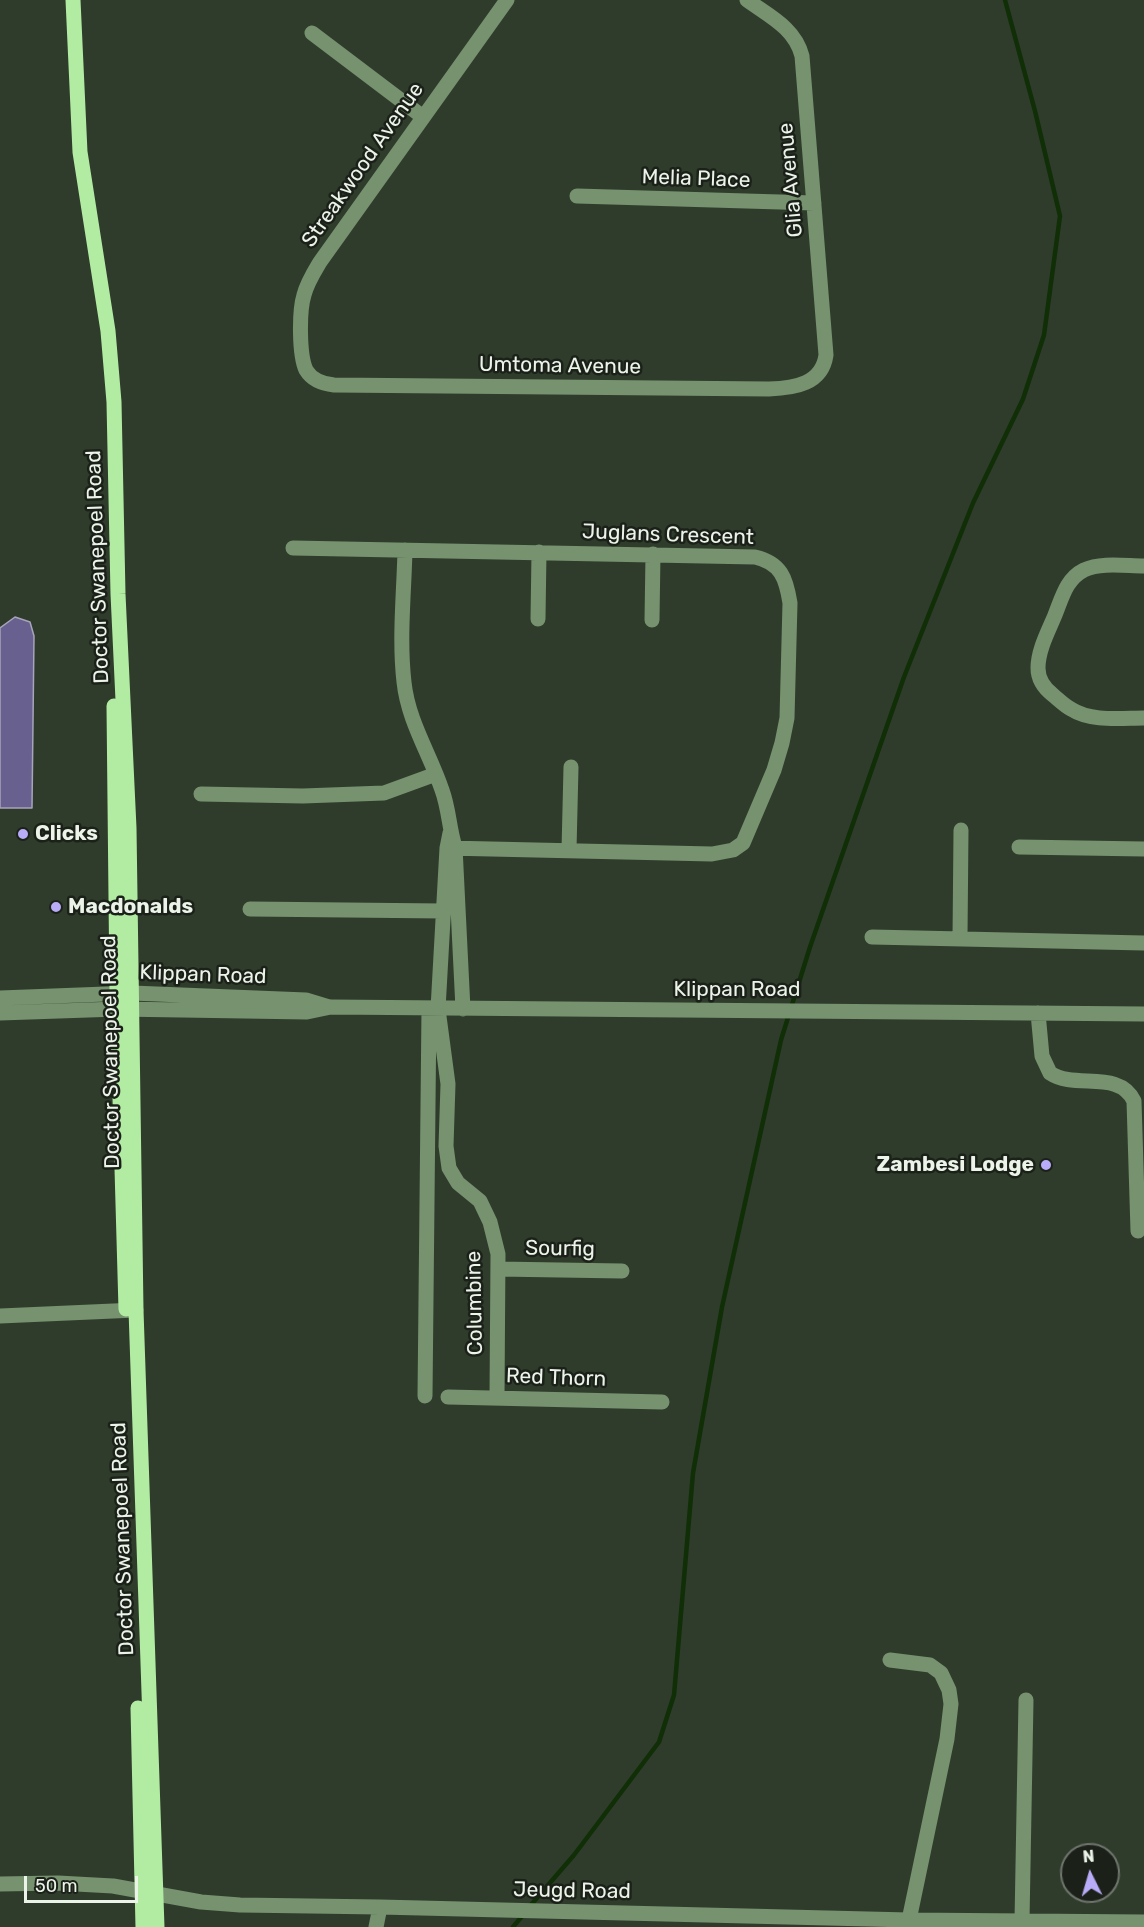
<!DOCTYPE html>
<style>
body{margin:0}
#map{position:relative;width:1144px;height:1927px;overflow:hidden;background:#2f3c2b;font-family:Rubik,sans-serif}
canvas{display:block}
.north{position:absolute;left:1060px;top:1843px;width:60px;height:60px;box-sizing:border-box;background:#1b2119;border:2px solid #6f756d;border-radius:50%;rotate:355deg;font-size:16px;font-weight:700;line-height:24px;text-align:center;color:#ecf4ea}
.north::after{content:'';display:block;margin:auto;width:21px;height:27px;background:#b8abf7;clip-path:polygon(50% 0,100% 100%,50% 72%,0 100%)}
.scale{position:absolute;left:24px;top:1876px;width:114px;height:27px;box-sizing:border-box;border:3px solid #ecf4ea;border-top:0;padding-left:8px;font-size:18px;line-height:21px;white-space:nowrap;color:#ecf4ea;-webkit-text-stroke:4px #1b2119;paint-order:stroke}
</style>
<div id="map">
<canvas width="1144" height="1927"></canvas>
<div class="north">N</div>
<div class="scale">50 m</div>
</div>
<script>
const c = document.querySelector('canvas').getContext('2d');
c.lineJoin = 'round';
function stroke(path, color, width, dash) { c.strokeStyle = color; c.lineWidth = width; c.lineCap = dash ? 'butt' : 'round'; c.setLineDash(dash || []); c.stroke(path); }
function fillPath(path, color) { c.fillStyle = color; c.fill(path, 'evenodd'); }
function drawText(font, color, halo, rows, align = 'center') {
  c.font = font + ' Rubik,sans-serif'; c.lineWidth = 5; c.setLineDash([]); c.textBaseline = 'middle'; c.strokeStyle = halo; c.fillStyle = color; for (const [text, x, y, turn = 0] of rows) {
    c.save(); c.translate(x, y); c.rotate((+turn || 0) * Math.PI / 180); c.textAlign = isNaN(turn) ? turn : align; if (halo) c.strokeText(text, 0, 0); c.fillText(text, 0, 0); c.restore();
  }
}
stroke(new Path2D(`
 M 530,1906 L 574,1855 L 659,1742 L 674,1695 L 693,1473 L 722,1307 L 781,1040 L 810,947 L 904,677 L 973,503 L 1023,399 L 1044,335 L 1060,216 L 1035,111 L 1005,0
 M 513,1927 L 523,1915`), '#102f07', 4.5);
const building = new Path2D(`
 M 15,617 L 30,622 L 34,636 L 32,808 L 0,808 L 0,628 Z`);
fillPath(building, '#68608f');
stroke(building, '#a7a4bb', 1.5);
stroke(new Path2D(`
 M 507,0 L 320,262 C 314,272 307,283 304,295 C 299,311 299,355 306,370 C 312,380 324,384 334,385 L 769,389 C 795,388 822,384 826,355 L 802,56 C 795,28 769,16 747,0
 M 312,33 L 423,117
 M 577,196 L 814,203
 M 293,548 L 755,557 C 781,563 786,578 790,603 L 787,718 L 782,743 L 774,770 L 743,843 L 733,850 L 712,854 L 447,848
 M 405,550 C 404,593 399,639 404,682 C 408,721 430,754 442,790 C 449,809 449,828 455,847 L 463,1009
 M 1144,566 C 1126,566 1101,562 1084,570 C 1066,579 1062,598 1055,615 C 1048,632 1038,650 1038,668 C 1038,680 1044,688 1053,695 C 1059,700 1065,706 1071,709 C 1091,722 1121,718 1144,718
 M 538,619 L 539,552
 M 652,620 L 653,554
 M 201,794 L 303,796 L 384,793 L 436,774
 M 450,833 L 447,848 L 438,1009 L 448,1084 L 446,1146 L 449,1168 L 458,1183 L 480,1201 L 490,1222 L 498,1254 L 497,1397
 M 1019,847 L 1144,849
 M 569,850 L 571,767
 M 250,909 L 443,911
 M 872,937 L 1144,943
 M 960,938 L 961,830
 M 0,998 L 132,993 L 306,1000 L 329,1007
 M 0,1013 L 118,1009 L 307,1012 L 331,1007 L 1144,1014
 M 1038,1013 L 1042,1056 L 1050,1073 C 1075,1090 1119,1069 1134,1101 L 1138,1231
 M 498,1269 L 622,1271
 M 0,1316 L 136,1310
 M 425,1396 L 429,1008
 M 448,1397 L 662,1402
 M 890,1660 L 930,1665 L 941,1673 L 949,1690 L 951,1704 L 947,1739 L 909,1920
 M 0,1884 L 58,1883 L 113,1886 L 201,1902 L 240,1905 L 380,1907 L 909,1920 L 1144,1922
 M 1022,1921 L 1026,1700
 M 376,1927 L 380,1907`), '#76926f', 15);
stroke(new Path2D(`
 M 73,0 L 80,152 L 108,331 L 114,402 L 118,594 L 129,828 L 136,1310 L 157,1927
 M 114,706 L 117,993 L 126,1309
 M 138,1708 L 143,1927`), '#b2eca3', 15);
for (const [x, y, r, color] of [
 [23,834,6,"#b8abf7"],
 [56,907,6,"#b8abf7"],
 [1046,1165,6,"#b8abf7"]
]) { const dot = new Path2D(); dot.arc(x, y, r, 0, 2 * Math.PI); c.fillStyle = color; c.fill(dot); stroke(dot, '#1b2119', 2); }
drawText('21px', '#ecf4ea', '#1b2119', [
 ["Streakwood Avenue",363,165,-55],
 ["Melia Place",696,179,2],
 ["Glia Avenue",791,180,-95],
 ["Umtoma Avenue",560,366,1],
 ["Juglans Crescent",668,535,2],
 ["Doctor Swanepoel Road",98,567,-92],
 ["Klippan Road",203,975,2],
 ["Klippan Road",737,990],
 ["Doctor Swanepoel Road",111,1052,-91],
 ["Sourfig",560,1249,1],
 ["Columbine",475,1303,-91],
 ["Red Thorn",556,1378,2],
 ["Doctor Swanepoel Road",123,1539,-92],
 ["Jeugd Road",572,1891,1]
]);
drawText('bold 21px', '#ecf4ea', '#1b2119', [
 ["Clicks",35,834],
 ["Macdonalds",68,907],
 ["Zambesi Lodge",1034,1165,"right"]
], 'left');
</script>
